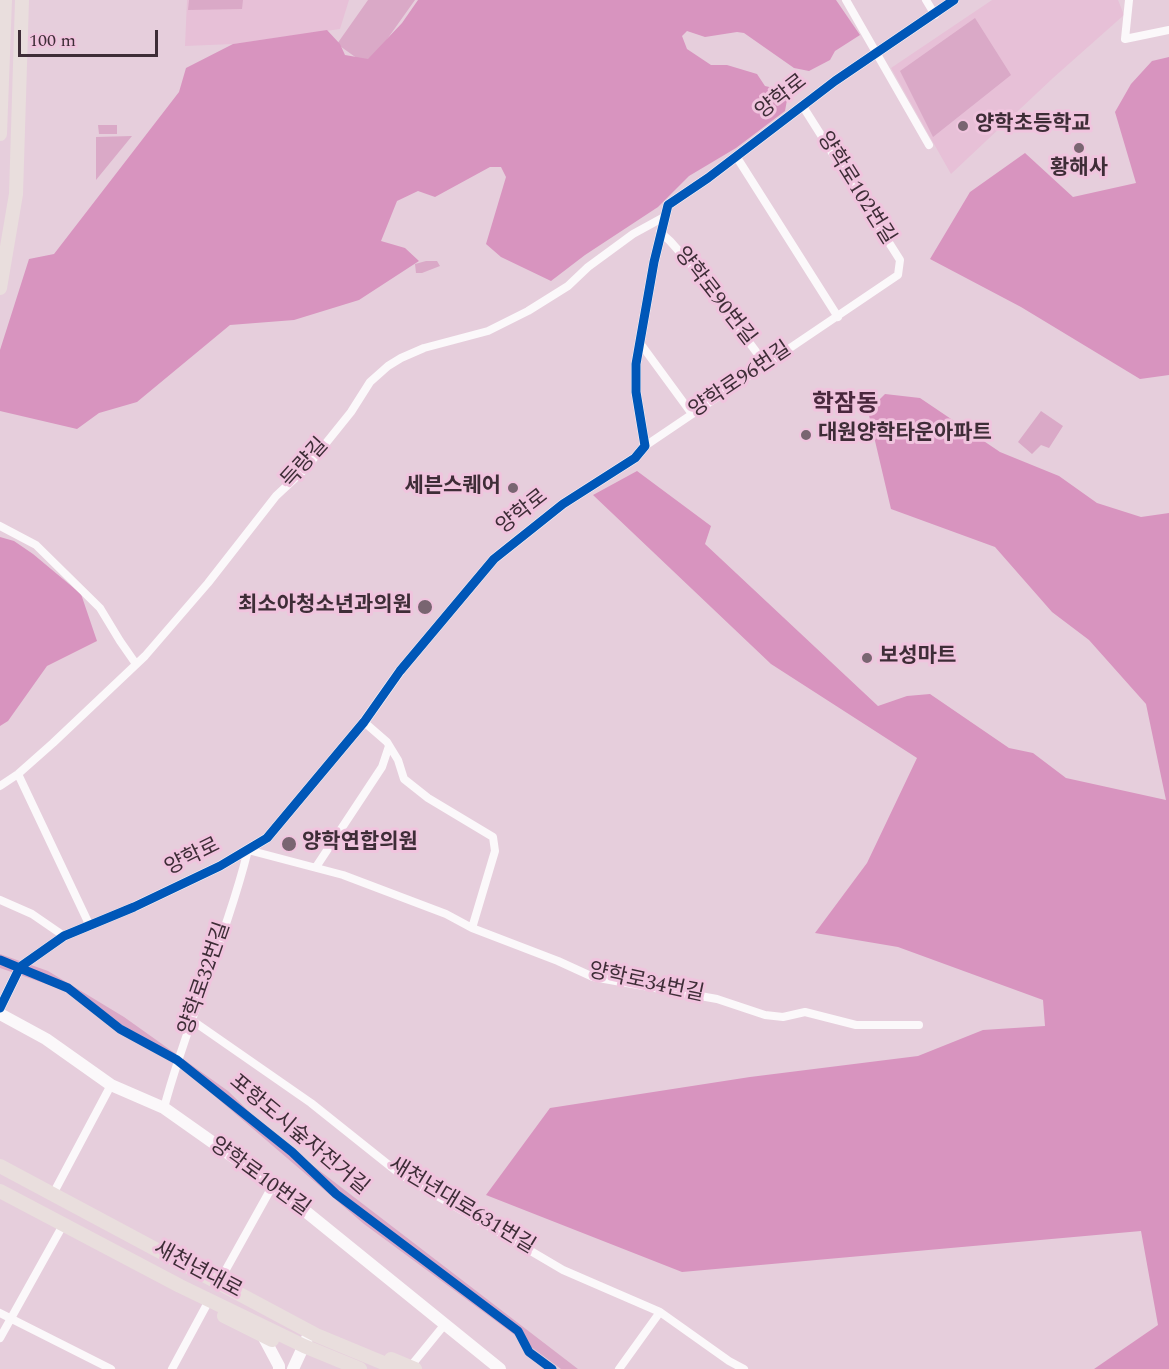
<!DOCTYPE html>
<meta charset="utf-8">
<style>
body{margin:0}
#map{position:relative;width:1169px;height:1369px;overflow:hidden;background:#e6cedc;font-family:Spectral,serif}
canvas{display:block}
.scale{position:absolute;left:18px;top:30px;width:140px;height:27px;box-sizing:border-box;border:3px solid #3e2d37;border-top:0;padding-left:8px;font-size:18px;line-height:21px;white-space:nowrap;color:#3e2d37;-webkit-text-stroke:4px #f0c4de;paint-order:stroke}
</style>
<div id="map">
<canvas width="1169" height="1369"></canvas>
<div class="scale">100 m</div>
</div>
<script>
const c = document.querySelector('canvas').getContext('2d');
c.lineJoin = 'round';
function fillPath(path, color) { c.fillStyle = color; c.fill(path, 'evenodd'); }
function stroke(path, color, width, dash) { c.strokeStyle = color; c.lineWidth = width; c.lineCap = dash ? 'butt' : 'round'; c.setLineDash(dash || []); c.stroke(path); }
function drawText(font, color, halo, rows, align = 'center') {
  c.font = font + ' Spectral,"Noto Sans KR",serif'; c.lineWidth = 6; c.setLineDash([]); c.textBaseline = 'middle'; c.strokeStyle = halo; c.fillStyle = color; for (const [text, x, y, turn = 0] of rows) {
    c.save(); c.translate(x, y); c.rotate((+turn || 0) * Math.PI / 180); c.textAlign = isNaN(turn) ? turn : align; if (halo) c.strokeText(text, 0, 0); c.fillText(text, 0, 0); c.restore();
  }
}
fillPath(new Path2D(`
 M 187,0 L 349,0 L 340,29 L 233,44 L 185,46 Z
 M 992,0 L 1118,0 L 1124,15 L 1053,78 L 951,174 L 891,68 Z`), '#e7c0d7');
fillPath(new Path2D(`
 M 189,0 L 243,0 L 242,9 L 188,10 Z
 M 368,0 L 415,0 L 368,66 L 337,44 Z
 M 975,18 L 1011,75 L 933,137 L 900,71 Z
 M 98,125 L 117,125 L 117,134 L 99,134 Z
 M 132,136 L 96,180 L 96,137 Z
 M 426,261 L 437,261 L 440,266 L 422,273 L 416,273 L 415,264 Z
 M 1041,411 L 1063,426 L 1049,448 L 1041,445 L 1032,454 L 1018,442 Z
 M 0,954 L 48,971 L 124,1017 L 228,1091 L 273,1135 L 578,1369 L 561,1369 L 364,1224 L 154,1044 L 61,989 L 0,968 Z`), '#daa9c7');
fillPath(new Path2D(`
 M 418,0 L 836,0 L 860,35 L 835,51 L 830,60 L 809,71 L 794,68 L 744,33 L 737,32 L 705,37 L 687,31 L 682,36 L 687,49 L 711,65 L 727,65 L 757,74 L 765,86 L 782,90 L 787,100 L 785,111 L 736,148 L 689,176 L 658,207 L 585,255 L 551,281 L 501,257 L 486,244 L 506,177 L 501,167 L 490,167 L 435,197 L 418,191 L 397,201 L 381,241 L 405,248 L 419,261 L 359,300 L 294,320 L 230,325 L 137,402 L 99,413 L 77,429 L 0,411 L 0,350 L 29,259 L 54,254 L 179,92 L 186,68 L 233,44 L 327,30 L 340,44 L 345,55 L 368,59 L 402,23 Z
 M 1169,57 L 1169,375 L 1140,379 L 1021,307 L 930,259 L 970,192 L 1025,153 L 1073,197 L 1136,183 L 1115,112 L 1131,84 L 1152,61 Z
 M 885,394 L 920,398 L 1000,452 L 1059,476 L 1097,503 L 1141,517 L 1169,513 L 1169,1369 L 1094,1369 L 1158,1325 L 1141,1231 L 682,1272 L 486,1195 L 550,1108 L 750,1077 L 918,1056 L 983,1030 L 1045,1026 L 1043,1000 L 898,947 L 815,933 L 867,863 L 917,758 L 771,664 L 593,495 L 637,471 L 711,526 L 705,544 L 878,706 L 907,696 L 930,694 L 1009,748 L 1033,753 L 1066,778 L 1166,800 L 1146,704 L 1089,640 L 1052,612 L 995,547 L 891,509 L 868,411 Z
 M 0,537 L 14,541 L 33,554 L 81,594 L 97,641 L 47,666 L 8,721 L 0,726 Z`), '#d894bf');
stroke(new Path2D(`
 M 846,0 L 929,145
 M 926,0 L 935,15
 M 1129,0 L 1125,39 L 1169,30
 M 736,156 L 838,317
 M 660,232 L 670,241 L 693,267 L 766,365
 M 640,343 L 692,414
 M 645,446 L 898,275 L 900,260 L 802,105
 M 0,526 L 36,545 L 100,608 L 120,641 L 136,664
 M 364,722 L 387,742 L 398,760 L 404,779 L 428,798 L 493,837 L 495,851 L 472,928
 M 18,774 L 89,924
 M 0,786 L 18,774 L 53,743 L 145,656 L 208,583 L 276,496 L 306,468 L 351,412 L 370,382 L 388,366 L 401,358 L 424,348 L 488,331 L 528,311 L 568,286 L 588,267 L 633,234 L 664,217
 M 316,867 L 382,767 L 389,746
 M 0,900 L 32,914 L 64,936
 M 193,1021 L 311,1103 L 400,1174 L 563,1270 L 660,1312 L 729,1361 L 744,1369
 M 164,1108 C 187,1021 226,938 248,850 L 343,875 L 446,914 L 472,928 L 558,961 L 593,977 L 717,999 L 765,1015 L 783,1017 L 805,1012 L 856,1025 L 919,1025
 M 53,1194 L 111,1085
 M 219,1282 L 273,1185
 M 0,1313 L 111,1369
 M 0,1338 L 63,1225
 M 410,1367 L 445,1324
 M 172,1369 L 206,1306
 M 619,1369 L 660,1312`), '#fbf8fa', 8);
stroke(new Path2D(`
 M 0,1008 L 20,967 L 64,936 L 134,907 L 220,866 L 267,838 L 364,722 L 400,671 L 494,559 L 563,504 L 635,458 L 645,446 L 636,392 L 636,364 L 654,262 L 668,205 L 708,178 L 835,81 L 954,0`), '#fbf8fa', 10);
stroke(new Path2D(`
 M 0,1014 L 46,1039 L 111,1085 L 164,1108 L 273,1185 L 500,1369
 M 263,1336 L 279,1366 L 279,1369
 M 293,1369 L 310,1332`), '#fbf8fa', 12);
stroke(new Path2D(`
 M 0,134 L 5,0
 M 0,288 L 16,194 L 22,0
 M 0,1166 L 316,1335 L 398,1369
 M 0,1191 L 180,1286 L 304,1346 L 360,1369
 M 224,1316 L 272,1340
 M 391,1359 L 415,1369`), '#e9dedd', 14);
stroke(new Path2D(`
 M 0,960 L 68,988 L 120,1029 L 177,1060 L 292,1152 L 336,1194 L 518,1331 L 529,1352 L 552,1369
 M 0,1008 L 20,967 L 64,936 L 134,907 L 220,866 L 267,838 L 364,722 L 400,671 L 494,559 L 563,504 L 635,458 L 645,446 L 636,392 L 636,364 L 654,262 L 668,205 L 708,178 L 835,81 L 954,0`), '#0057b8', 9);
for (const [x, y, r, color] of [
 [963,126,6,"#796571"],
 [1079,148,6,"#796571"],
 [806,435,6,"#796571"],
 [513,488,6,"#796571"],
 [425,607,8,"#796571"],
 [867,658,6,"#796571"],
 [289,844,8,"#796571"]
]) { const dot = new Path2D(); dot.arc(x, y, r, 0, 2 * Math.PI); c.fillStyle = color; c.fill(dot); stroke(dot, '#f0c4de', 2); }
drawText('21px', '#3e2d37', '#f0c4de', [
 ["양학로",782,98,-38],
 ["양학로102번길",855,189,58],
 ["양학로90번길",714,297,52],
 ["양학로96번길",741,381,-34],
 ["득량길",306,464,-48],
 ["양학로",523,513,-38],
 ["양학로",193,858,-26],
 ["양학로32번길",206,979,-71],
 ["양학로34번길",646,984,12],
 ["포항도시숲자전거길",298,1136,40],
 ["양학로10번길",259,1178,36],
 ["새천년대로631번길",461,1207,31],
 ["새천년대로",197,1271,28]
]);
drawText('bold 21px', '#3e2d37', '#f0c4de', [
 ["양학초등학교",975,126],
 ["황해사",1079,170,"center"],
 ["대원양학타운아파트",818,435],
 ["세븐스퀘어",501,488,"right"],
 ["최소아청소년과의원",412,607,"right"],
 ["보성마트",879,658],
 ["양학연합의원",302,844]
], 'left');
drawText('bold 24px', '#49283d', '#f0c4de', [
 ["학잠동",845,406]
]);
</script>
